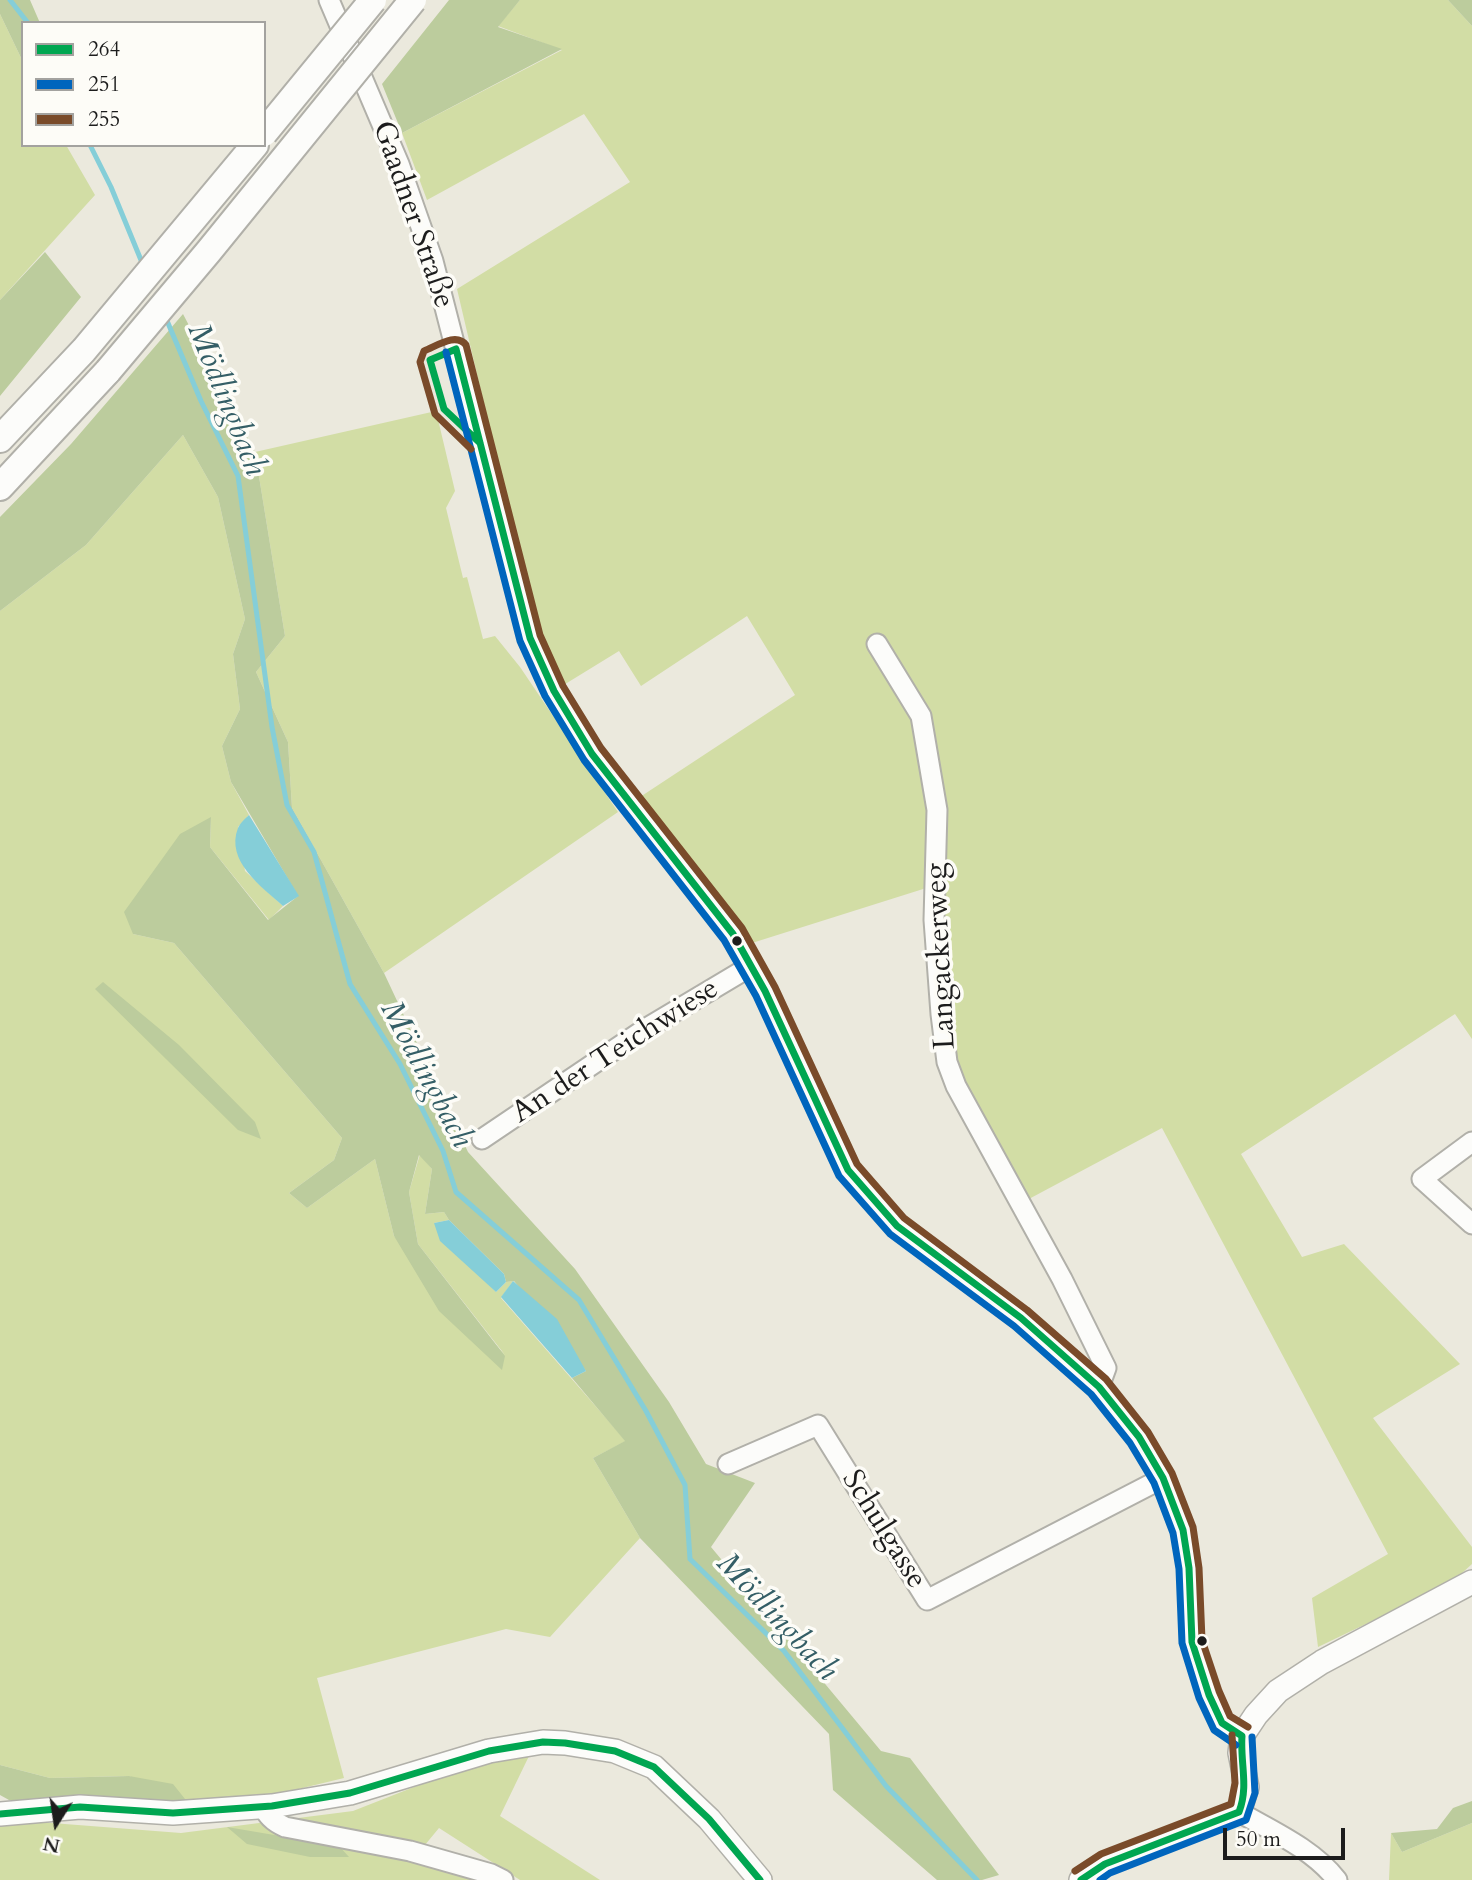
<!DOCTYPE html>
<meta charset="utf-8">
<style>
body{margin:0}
#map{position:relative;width:1472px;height:1880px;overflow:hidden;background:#ebe9dd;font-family:Cardo,serif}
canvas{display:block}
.legend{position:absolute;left:21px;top:21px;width:245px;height:126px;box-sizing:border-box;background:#fdfcf7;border:2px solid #a3a29f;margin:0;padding:9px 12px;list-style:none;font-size:21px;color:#1c1c1c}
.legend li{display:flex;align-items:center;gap:14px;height:35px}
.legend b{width:35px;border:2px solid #a3a29f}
.north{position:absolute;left:21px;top:1789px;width:70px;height:70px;-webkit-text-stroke:5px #fdfcf7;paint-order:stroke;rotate:192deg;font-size:19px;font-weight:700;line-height:28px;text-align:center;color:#1c1c1c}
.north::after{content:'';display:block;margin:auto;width:24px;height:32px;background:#1c1c1c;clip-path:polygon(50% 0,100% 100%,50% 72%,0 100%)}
.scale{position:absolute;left:1223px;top:1828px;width:122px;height:32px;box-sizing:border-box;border:4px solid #1c1c1c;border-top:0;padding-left:9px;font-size:21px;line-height:24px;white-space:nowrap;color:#1c1c1c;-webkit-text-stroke:5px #fdfcf7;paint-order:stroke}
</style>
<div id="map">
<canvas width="1472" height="1880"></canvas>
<ul class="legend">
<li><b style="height:9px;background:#00a651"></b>264</li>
<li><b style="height:9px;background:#0065bd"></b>251</li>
<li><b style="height:9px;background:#7a4b2a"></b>255</li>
</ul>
<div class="north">N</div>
<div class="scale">50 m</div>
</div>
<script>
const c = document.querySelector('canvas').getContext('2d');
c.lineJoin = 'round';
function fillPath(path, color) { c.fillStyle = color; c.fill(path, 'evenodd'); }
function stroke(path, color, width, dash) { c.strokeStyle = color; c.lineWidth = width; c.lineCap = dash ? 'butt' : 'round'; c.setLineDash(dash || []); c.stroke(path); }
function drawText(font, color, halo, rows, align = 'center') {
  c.font = font + ' Cardo,serif'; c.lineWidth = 7; c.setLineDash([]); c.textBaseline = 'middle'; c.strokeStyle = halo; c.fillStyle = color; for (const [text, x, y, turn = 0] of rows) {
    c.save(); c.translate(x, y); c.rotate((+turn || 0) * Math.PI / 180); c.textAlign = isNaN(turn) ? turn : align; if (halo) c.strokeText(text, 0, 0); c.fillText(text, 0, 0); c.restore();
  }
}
fillPath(new Path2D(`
 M 520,0 L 1448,0 L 1472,26 L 1472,1039 L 1455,1014 L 1241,1154 L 1302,1257 L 1344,1244 L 1460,1364 L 1373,1418 L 1472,1547 L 1472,1564 L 1451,1583 L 1318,1647 L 1312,1598 L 1388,1554 L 1162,1128 L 1027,1200 L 953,1064 L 939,884 L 752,943 L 637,799 L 795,695 L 747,616 L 641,686 L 619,651 L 562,686 L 536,626 L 457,289 L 630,182 L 584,114 L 427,200 L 402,133 L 562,50 L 498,26 Z
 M 0,14 L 23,62 L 23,145 L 66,145 L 95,195 L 0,300 Z
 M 436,411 L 455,491 L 446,508 L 463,578 L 467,577 L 483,639 L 495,636 L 520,667 L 618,812 L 384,973 L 292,808 L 288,742 L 256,672 L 285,636 L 255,452 Z
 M 183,435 L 218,497 L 245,619 L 233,654 L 240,709 L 222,746 L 231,782 L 249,815 L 238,827 L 245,871 L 283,906 L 269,920 L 210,847 L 211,818 L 133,934 L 174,943 L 342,1138 L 334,1160 L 289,1193 L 307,1208 L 375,1159 L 394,1236 L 505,1355 L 418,1244 L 409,1192 L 420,1154 L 432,1169 L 425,1214 L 444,1212 L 449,1220 L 434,1223 L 496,1292 L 506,1282 L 513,1281 L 501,1298 L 626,1441 L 593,1458 L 640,1538 L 550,1637 L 506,1629 L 317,1678 L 344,1778 L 257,1799 L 189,1804 L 129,1776 L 50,1778 L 0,1765 L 0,611 L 86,545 Z
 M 529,1756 L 500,1816 L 600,1880 L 520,1880 L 439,1828 L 415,1857 L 493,1880 L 0,1880 L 0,1826 L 26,1821 L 181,1833 L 353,1811 L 465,1767 Z
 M 1472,1823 L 1472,1880 L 1389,1880 L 1391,1833 L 1402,1852 Z`), '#d2dda5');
fillPath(new Path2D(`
 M 0,0 L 30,0 L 40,23 L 23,23 L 23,62 L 0,14 Z
 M 449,0 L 520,0 L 498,27 L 562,49 L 402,133 L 382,84 Z
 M 1448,0 L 1472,0 L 1472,26 Z
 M 45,252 L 81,297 L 0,396 L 0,300 Z
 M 183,314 L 255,452 L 285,636 L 256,672 L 288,742 L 292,808 L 384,973 L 468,1152 L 575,1269 L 669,1402 L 706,1464 L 755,1483 L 711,1547 L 881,1751 L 910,1758 L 999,1875 L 982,1880 L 937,1880 L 833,1790 L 829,1734 L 640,1538 L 593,1458 L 625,1441 L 572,1378 L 586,1371 L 514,1281 L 506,1282 L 504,1274 L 449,1220 L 444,1212 L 425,1214 L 432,1169 L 419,1155 L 409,1192 L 418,1244 L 505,1356 L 502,1370 L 439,1311 L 394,1236 L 375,1159 L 307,1208 L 289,1193 L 334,1160 L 342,1138 L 174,943 L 133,934 L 124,912 L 180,834 L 211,817 L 210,847 L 268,920 L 298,896 L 231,782 L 222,746 L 240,709 L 233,654 L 245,619 L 218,497 L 183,435 L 86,545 L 0,611 L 0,517 L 71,444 Z
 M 103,982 L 179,1045 L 255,1122 L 261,1139 L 238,1130 L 95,989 Z
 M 0,1765 L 50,1778 L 129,1776 L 173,1784 L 189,1804 L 9,1800 L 0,1795 Z
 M 1472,1801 L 1472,1823 L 1402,1852 L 1391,1833 L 1437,1829 L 1453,1808 Z
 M 227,1827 L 339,1846 L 349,1857 L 310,1857 L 247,1844 Z`), '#bccc9d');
fillPath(new Path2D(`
 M 249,815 L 299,896 L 283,906 C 262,887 225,861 238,828 C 240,823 246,818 249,815 Z
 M 449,1220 L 504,1274 L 506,1282 L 496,1292 L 440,1241 L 434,1223 Z
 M 513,1281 L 557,1319 L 586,1371 L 572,1378 L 501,1297 Z`), '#85ced8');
stroke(new Path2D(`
 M 10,0 L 28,23
 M 90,145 L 111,187 L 143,265
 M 165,316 L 201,401 L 238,476 L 272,727 L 287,805 L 314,852 L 350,984 L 400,1064 L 443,1151 L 456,1192 L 579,1300 L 646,1411 L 685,1485 L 690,1559 L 784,1651 L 886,1786 L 977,1880`), '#85ced8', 5);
const minor = new Path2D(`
 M 329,0 L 399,164 L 433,261 L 530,638 L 554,691 L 592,754 L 733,934 L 765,991 L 848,1170 L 897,1226 L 1021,1318 L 1099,1387 L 1139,1437 L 1163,1478 L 1183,1530 L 1189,1568 L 1192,1642 L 1209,1695 L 1222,1723 L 1242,1736
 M 877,644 L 921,716 L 937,810 L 934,920 L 941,1014 L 947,1062 L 956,1086 L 1062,1279 L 1106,1368 L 1099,1387
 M 482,1139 L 642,1031 L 751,966
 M 1472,1142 L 1422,1179 L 1472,1224
 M 728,1464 L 818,1425 L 927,1600 L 1163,1478
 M 264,1807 C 267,1817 276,1823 285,1827 L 410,1851 L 491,1874 L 503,1880
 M 1239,1812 C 1272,1831 1313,1849 1337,1880`);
const major = new Path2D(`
 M 0,1814 L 80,1807 L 173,1813 L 272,1806 L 350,1793 L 489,1751 L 543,1742 L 565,1743 L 615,1751 L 654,1767 L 709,1819 L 760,1880
 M 1081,1880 L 1105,1864 L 1239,1812 L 1247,1787 L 1240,1753 L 1242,1736 L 1256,1715 L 1278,1691 L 1322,1662 L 1472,1582`);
const highway = new Path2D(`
 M 0,439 L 84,350 L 255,145
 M 0,487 L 108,371`);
stroke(minor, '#b1b0a9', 23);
stroke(major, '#b1b0a9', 26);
stroke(highway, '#b1b0a9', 30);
stroke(minor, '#fcfcfa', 19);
stroke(major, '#fcfcfa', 23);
stroke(highway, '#fcfcfa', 26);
const highwayBridge = new Path2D(`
 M 264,133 L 373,0
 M 108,371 L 209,251 L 413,0`);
stroke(highwayBridge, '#b1b0a9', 30, []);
stroke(highwayBridge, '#fcfcfa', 26);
stroke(new Path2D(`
 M 480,443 L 444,409 L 430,360 L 456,349 L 530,638 L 554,691 L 592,754 L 733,934 L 765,991 L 848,1170 L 897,1226 L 1021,1318 L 1099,1387 L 1139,1437 L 1163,1478 L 1183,1530 L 1189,1568 L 1192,1642 L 1209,1695 L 1222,1723 L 1242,1736 C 1240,1763 1249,1786 1239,1812 L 1105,1864 L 1081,1880
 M 0,1814 L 80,1807 L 173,1813 L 272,1806 L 350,1793 L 489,1751 L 543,1742 L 565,1743 L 615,1751 L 654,1767 L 709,1819 L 760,1880`), '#00a651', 7);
stroke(new Path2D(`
 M 446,352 L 520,641 L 545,696 L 584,760 L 724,940 L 756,996 L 839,1176 L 890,1234 L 1014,1326 L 1091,1394 L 1130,1443 L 1154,1483 L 1173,1533 L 1179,1569 L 1182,1643 L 1199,1698 L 1214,1730 L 1236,1745
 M 1100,1880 L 1110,1873 L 1246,1820 L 1255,1793 L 1252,1737`), '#0065bd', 7);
stroke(new Path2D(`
 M 471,449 L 435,414 L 420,362 L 424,351 C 437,346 456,332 466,345 L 540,635 L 563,686 L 601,748 L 742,928 L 775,987 L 857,1164 L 904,1218 L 1027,1310 L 1106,1379 L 1148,1432 L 1172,1473 L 1193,1527 L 1199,1568 L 1202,1640 L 1219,1691 L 1230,1716 L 1248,1727
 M 1075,1871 L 1101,1854 L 1231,1804 L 1235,1783 L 1232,1735`), '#7a4b2a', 7);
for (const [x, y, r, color] of [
 [737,941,6,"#1c1c1c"],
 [1202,1641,6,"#1c1c1c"]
]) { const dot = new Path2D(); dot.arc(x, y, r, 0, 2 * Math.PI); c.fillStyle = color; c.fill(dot); stroke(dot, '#fdfcf7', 2.5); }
drawText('30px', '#1c1c1c', '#fdfcf7', [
 ["Gaadner Straße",412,215,71],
 ["Langackerweg",942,956,-93],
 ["An der Teichwiese",616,1052,-33],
 ["Schulgasse",883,1530,58]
]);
drawText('italic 32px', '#345e66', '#fdfcf7', [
 ["Mödlingbach",225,400,68],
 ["Mödlingbach",425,1075,62],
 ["Mödlingbach",776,1618,47]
]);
</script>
